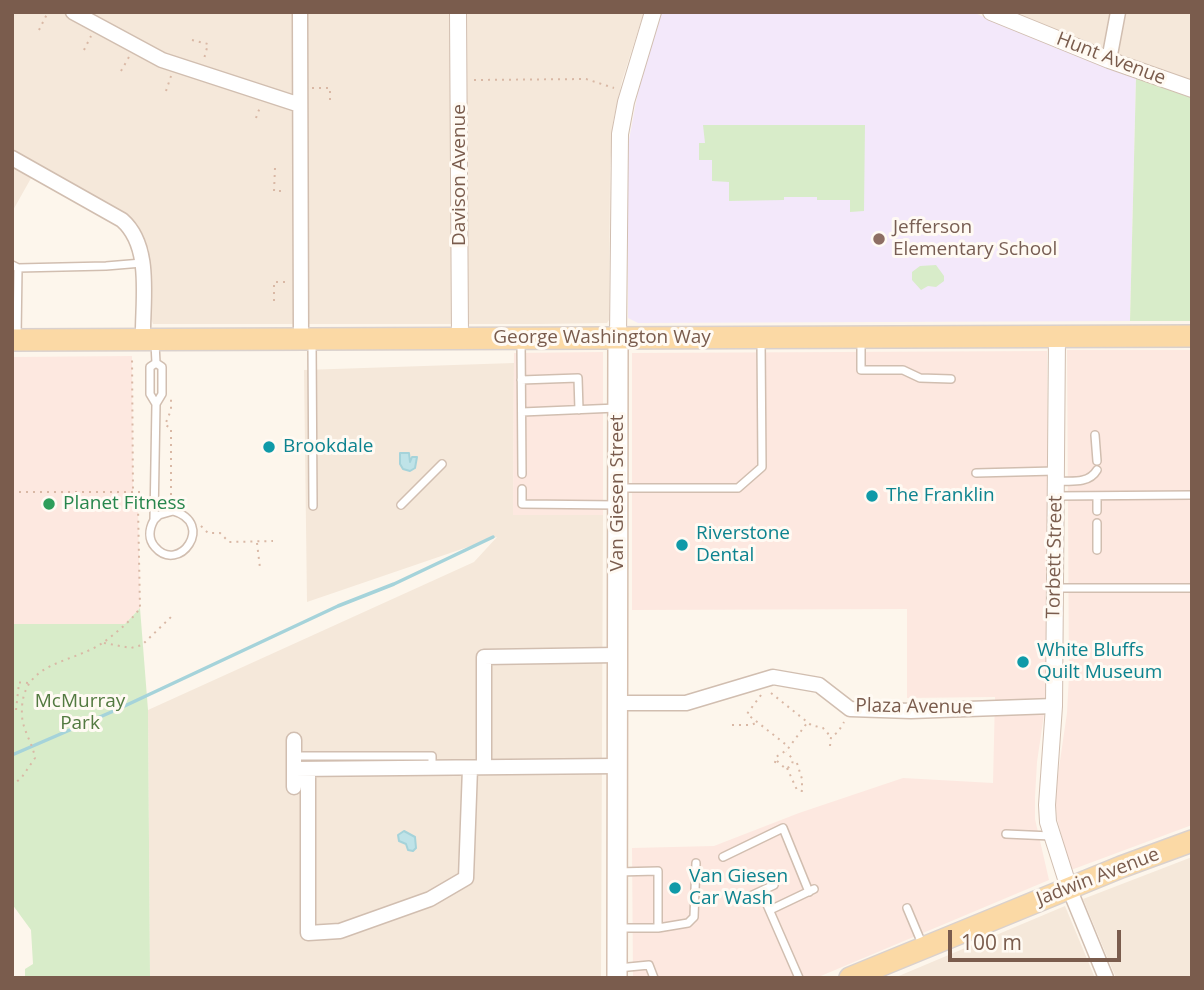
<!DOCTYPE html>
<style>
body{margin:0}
#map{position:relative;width:1204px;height:990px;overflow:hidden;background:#fdf6ec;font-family:"Open Sans",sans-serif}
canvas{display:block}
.frame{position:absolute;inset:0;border:14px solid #7a5c4d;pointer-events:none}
.scale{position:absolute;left:948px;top:930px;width:173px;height:32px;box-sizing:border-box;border:4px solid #7a5c4d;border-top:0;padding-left:9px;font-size:21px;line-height:24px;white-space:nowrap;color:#7a5c4d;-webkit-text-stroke:5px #fffaf3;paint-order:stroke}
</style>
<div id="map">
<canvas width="1204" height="990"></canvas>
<div class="frame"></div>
<div class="scale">100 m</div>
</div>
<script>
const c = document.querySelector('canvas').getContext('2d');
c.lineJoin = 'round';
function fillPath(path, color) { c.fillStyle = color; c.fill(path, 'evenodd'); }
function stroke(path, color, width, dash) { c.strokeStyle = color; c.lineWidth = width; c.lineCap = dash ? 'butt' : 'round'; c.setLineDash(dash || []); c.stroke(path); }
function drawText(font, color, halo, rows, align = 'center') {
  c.font = font + ' "Open Sans",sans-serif'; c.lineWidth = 6; c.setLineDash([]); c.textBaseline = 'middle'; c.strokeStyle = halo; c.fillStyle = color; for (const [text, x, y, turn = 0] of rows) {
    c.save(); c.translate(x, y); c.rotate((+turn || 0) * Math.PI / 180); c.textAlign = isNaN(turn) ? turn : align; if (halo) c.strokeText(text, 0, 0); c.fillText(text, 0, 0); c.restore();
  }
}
fillPath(new Path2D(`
 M 12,12 L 644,12 L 622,81 L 613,122 L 610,168 L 609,320 L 607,323 L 539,324 L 153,324 L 150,316 L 149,250 L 140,231 L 117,210 L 39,164 L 12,212 Z
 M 1011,12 L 1192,12 L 1192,82 L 1126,58 Z
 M 514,363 L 513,514 L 603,515 L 601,978 L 150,978 L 148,710 L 474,562 L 497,537 L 307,602 L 304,370 Z
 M 1192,857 L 1192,978 L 1116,978 L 1083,899 Z
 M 1065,906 L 1095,978 L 894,978 Z`), '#f5e8da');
fillPath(new Path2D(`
 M 1067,350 L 1192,350 L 1192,825 L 1071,870 L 1057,819 L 1055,795 L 1067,713 L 1069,675 Z
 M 1047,351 L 1048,688 L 1037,762 L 1035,797 L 1035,819 L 1049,880 L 816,978 L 633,978 L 632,848 L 714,846 L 799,813 L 903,778 L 993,783 L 995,697 L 907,698 L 907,609 L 632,610 L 632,353 Z
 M 603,352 L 603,515 L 513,515 L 514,353 Z
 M 132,356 L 133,492 L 138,507 L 140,608 L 125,624 L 12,624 L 12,357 Z`), '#fde8e0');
fillPath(new Path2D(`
 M 662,12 L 972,12 L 1136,78 L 1130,321 L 638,323 L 628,318 L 628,145 L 639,86 Z`), '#f3e8fa');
fillPath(new Path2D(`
 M 1136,78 L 1192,98 L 1192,321 L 1130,321 Z
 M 703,125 L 865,125 L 864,211 L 850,212 L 850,200 L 817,200 L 817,197 L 784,197 L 784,200 L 729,201 L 729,182 L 712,181 L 712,160 L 699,160 L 699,143 L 705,143 Z
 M 936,265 L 944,276 L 944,281 L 936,287 L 928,286 L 921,290 L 912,280 L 912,272 L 920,266 Z
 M 140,608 L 148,710 L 150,978 L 25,978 L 25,969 L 33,964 L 31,930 L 12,904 L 12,624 L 125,624 Z`), '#d8ecc9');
const water = new Path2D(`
 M 400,453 L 409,453 L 410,462 L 412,457 L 417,457 L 415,468 L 410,471 L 403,469 L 400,464 Z
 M 404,831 L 415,837 L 416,848 L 413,851 L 408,850 L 406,844 L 399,841 L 398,835 Z`);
fillPath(water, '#bfe3e8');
stroke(water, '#a5d3da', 2);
stroke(new Path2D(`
 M 12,755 L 116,710 L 338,606 L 394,584 L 493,537`), '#a5d3da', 3.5);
const service = new Path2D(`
 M 12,265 L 18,268 L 106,266 L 142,263
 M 17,337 L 18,268
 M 861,340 L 861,370 L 903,370 L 920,378 L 951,379
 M 521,341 L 522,474
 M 312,342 L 313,506
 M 521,380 L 578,378 L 579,410
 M 156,404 L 150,394 L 150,367 L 156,363
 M 522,412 L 617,408
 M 1095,435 L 1097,461
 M 976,473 L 1055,471
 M 1057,481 C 1071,481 1089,484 1097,470
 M 621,488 L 738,488 L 762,467 L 761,341
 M 522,489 L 522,504 L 617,505
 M 1056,496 L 1192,495
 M 1097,496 L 1097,511
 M 401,505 L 442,464
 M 154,520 L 159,515 L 173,511 C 216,523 179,575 155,547 C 148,539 149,529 154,520 L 156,404 L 162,394 L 162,367 L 156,363 L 155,343
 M 1097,523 L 1097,550
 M 1056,588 L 1192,588
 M 294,756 L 432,756 L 432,768
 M 1006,834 L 1051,836
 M 723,857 L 783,828 L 809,892
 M 617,872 L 658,871 L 658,928 L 620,928
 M 761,891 L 799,978
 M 744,899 L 774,885
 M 907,908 L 923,946
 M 770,910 L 814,889
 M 658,928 L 688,923 L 694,917 L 696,863
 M 618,968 L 649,965 L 654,978`);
const minor = new Path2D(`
 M 73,12 L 162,60 L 300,105
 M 300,12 L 301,339
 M 1109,60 L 1118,12
 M 12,158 L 122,220 C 153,247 142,302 143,339
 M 617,703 L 686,703 L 773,677 L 819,685 L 850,709 L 911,711 L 1054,706
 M 294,740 L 294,787
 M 484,767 L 484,657 L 617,655
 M 294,769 L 616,766
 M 308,769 L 308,933 L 340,931 L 430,899 L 466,878 L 470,768
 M 1069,888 L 1106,978`);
const tertiary = new Path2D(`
 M 458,12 L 460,338
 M 991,12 L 1109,60 L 1192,89
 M 1057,336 L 1054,706 L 1047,805 L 1048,822 L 1069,888
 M 618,337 L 620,134 L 626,102 L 653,12`);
const secondary = new Path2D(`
 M 617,978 L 618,337`);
const primary = new Path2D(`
 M 12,340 L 1192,336
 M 850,978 L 1121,867 L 1192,841`);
stroke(service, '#d1beb0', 10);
stroke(minor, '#d1beb0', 17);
stroke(tertiary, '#d1beb0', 18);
stroke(secondary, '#d6c0b0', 22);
stroke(primary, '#dad1cd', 24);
stroke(new Path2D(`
 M 39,30 L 48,12
 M 192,40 L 208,44 L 204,59
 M 84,50 L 91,36
 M 121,71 L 129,57
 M 474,80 L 586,79 L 614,88
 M 312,88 L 330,88 L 330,105
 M 166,91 L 171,76
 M 256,118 L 260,107
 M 275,168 L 274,191 L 286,191
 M 12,193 L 14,193
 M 274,301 L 274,282 L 288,282
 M 12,492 L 145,492
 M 171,502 L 171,428 L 165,425 L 171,410 L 171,398
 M 201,526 L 208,533 L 220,533 L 229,542 L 273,541
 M 257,543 L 260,568
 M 104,643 L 131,648 L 142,645 L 171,617
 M 12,682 L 29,683
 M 771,693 L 811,725 L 823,728 L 831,737
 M 761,695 L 747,714 L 789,747
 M 16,710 L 19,683
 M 732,725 L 751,725 L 756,723
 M 830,746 L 831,737 L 838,732 L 844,722
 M 777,761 L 786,769 L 792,765 L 793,759 L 786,752
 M 775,763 L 776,757 L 787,750 L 807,723
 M 787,768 L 797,790 L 802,791 L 802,779 L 796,760
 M 12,786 L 22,777 L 35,758 C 33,744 23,731 22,716 C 19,660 71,665 104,642 C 116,633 132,620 140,608 L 138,507 L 133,492 L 132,356`), '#d9b8a5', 2, [2, 5]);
stroke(service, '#fff', 7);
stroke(minor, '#fff', 14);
stroke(tertiary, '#fff', 16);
stroke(secondary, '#fff', 19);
stroke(primary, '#fbd9a5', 21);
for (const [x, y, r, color] of [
 [879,239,7,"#8d6e63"],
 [269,447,7,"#0f9aa8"],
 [872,496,7,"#0f9aa8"],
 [49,504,7,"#2e9e5b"],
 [682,545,7,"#0f9aa8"],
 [1023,662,7,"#0f9aa8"],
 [675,888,7,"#0f9aa8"]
]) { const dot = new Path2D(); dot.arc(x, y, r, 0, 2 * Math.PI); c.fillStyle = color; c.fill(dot); stroke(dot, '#fffaf3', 2.5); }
drawText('19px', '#7a5c4d', '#fffaf3', [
 ["Hunt Avenue",1111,59,21],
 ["Davison Avenue",460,175,-90],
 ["George Washington Way",602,338],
 ["Van Giesen Street",618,493,-90],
 ["Torbett Street",1055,557,-89],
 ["Plaza Avenue",914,707,1],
 ["Jadwin Avenue",1098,877,-21]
]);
drawText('19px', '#785e54', '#fffaf3', [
 ["Jefferson",893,228],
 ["Elementary School",893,250]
], 'left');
drawText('19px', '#0d838f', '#fffaf3', [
 ["Brookdale",283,447],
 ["The Franklin",886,496],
 ["Riverstone",696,534],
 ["Dental",696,556],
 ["White Bluffs",1037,651],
 ["Quilt Museum",1037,673],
 ["Van Giesen",689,877],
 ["Car Wash",689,899]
], 'left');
drawText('19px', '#27864d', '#fffaf3', [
 ["Planet Fitness",63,504]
], 'left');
drawText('19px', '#537a41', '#fffaf3', [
 ["McMurray",80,702],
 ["Park",80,724]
]);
</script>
